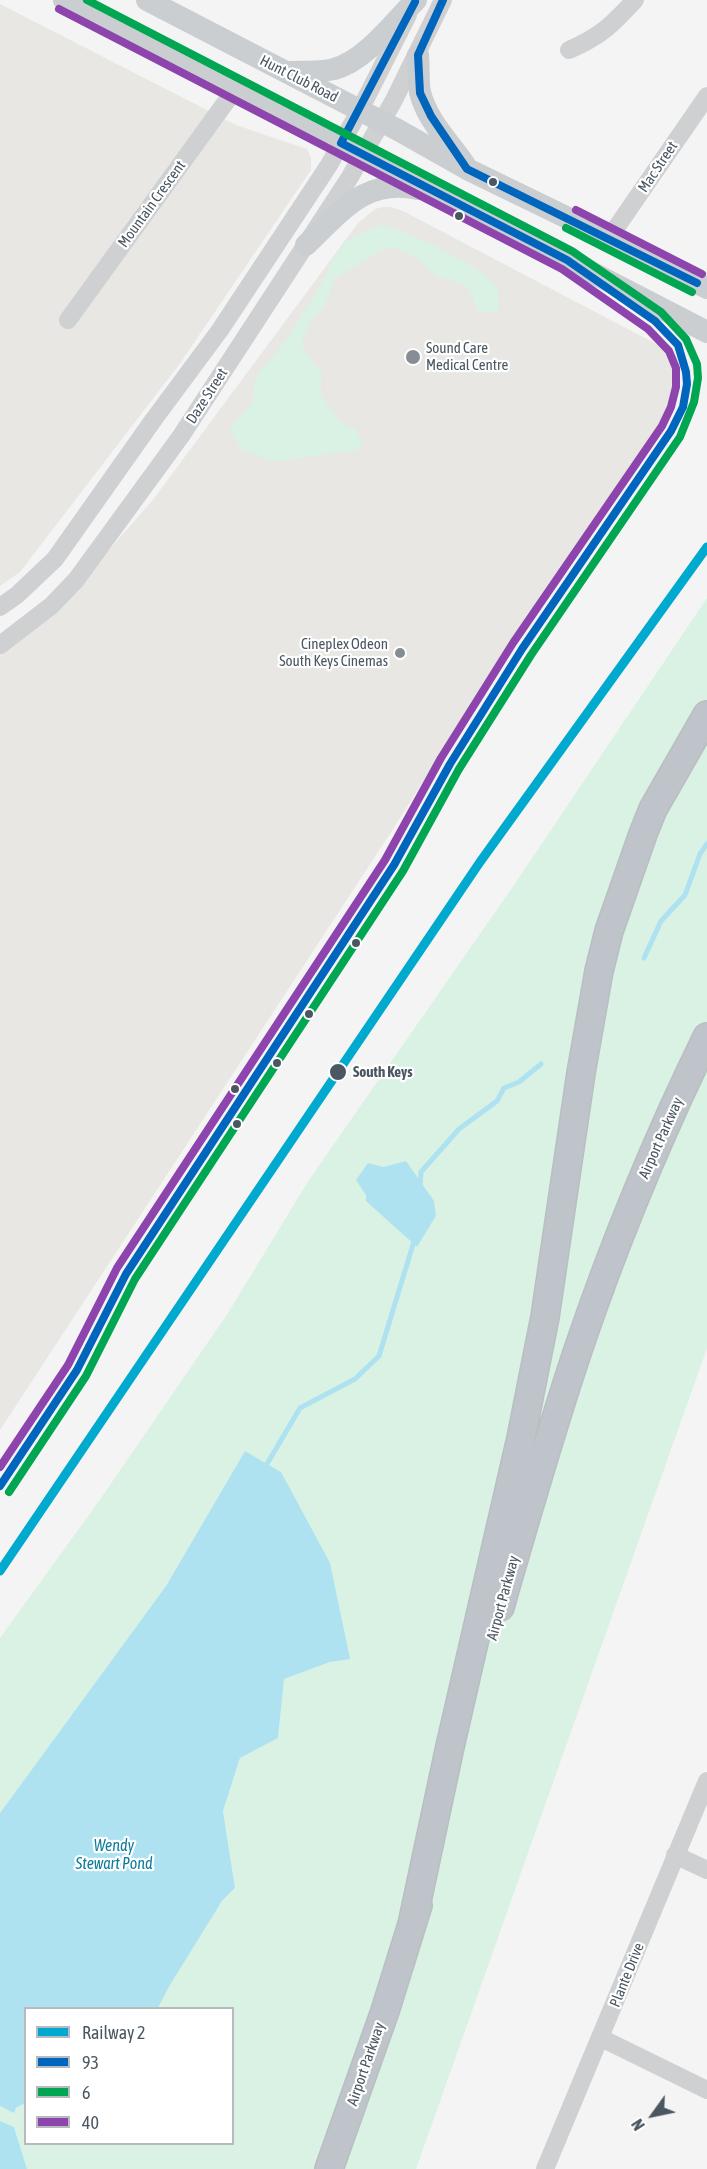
<!DOCTYPE html>
<style>
body{margin:0}
#map{position:relative;width:707px;height:2169px;overflow:hidden;background:#f4f4f4;font-family:"Asap Condensed",sans-serif}
canvas{display:block}
.legend{position:absolute;left:24px;top:2007px;width:210px;height:138px;box-sizing:border-box;background:#fff;border:2px solid #b7bbc0;margin:0;padding:8px 10px;list-style:none;font-size:18px;color:#4a5661}
.legend li{display:flex;align-items:center;gap:12px;height:30px}
.legend b{width:30px;border:2px solid #b7bbc0}
.north{position:absolute;left:623px;top:2085px;width:60px;height:60px;-webkit-text-stroke:4px #fff;paint-order:stroke;rotate:237deg;font-size:16px;font-weight:700;line-height:24px;text-align:center;color:#4a5661}
.north::after{content:'';display:block;margin:auto;width:21px;height:27px;background:#4a5661;clip-path:polygon(50% 0,100% 100%,50% 72%,0 100%)}
</style>
<div id="map">
<canvas width="707" height="2169"></canvas>
<ul class="legend">
<li><b style="height:8px;background:#00a9ce"></b>Railway 2</li>
<li><b style="height:8px;background:#0065bd"></b>93</li>
<li><b style="height:8px;background:#00a651"></b>6</li>
<li><b style="height:8px;background:#8e44ad"></b>40</li>
</ul>
<div class="north">N</div>
</div>
<script>
const c = document.querySelector('canvas').getContext('2d');
c.lineJoin = 'round';
function fillPath(path, color) { c.fillStyle = color; c.fill(path, 'evenodd'); }
function stroke(path, color, width, dash) { c.strokeStyle = color; c.lineWidth = width; c.lineCap = dash ? 'butt' : 'round'; c.setLineDash(dash || []); c.stroke(path); }
function drawText(font, color, halo, rows, align = 'center') {
  c.font = font + ' "Asap Condensed",sans-serif'; c.lineWidth = 4.5; c.setLineDash([]); c.textBaseline = 'middle'; c.strokeStyle = halo; c.fillStyle = color; for (const [text, x, y, turn = 0] of rows) {
    c.save(); c.translate(x, y); c.rotate((+turn || 0) * Math.PI / 180); c.textAlign = isNaN(turn) ? turn : align; if (halo) c.strokeText(text, 0, 0); c.fillText(text, 0, 0); c.restore();
  }
}
fillPath(new Path2D(`
 M 0,4 L 236,125 L 307,149 L 311,157 L 311,170 L 181,362 L 20,572 L 0,586 Z
 M 383,207 L 391,207 L 403,211 L 662,347 L 670,358 L 675,373 L 674,389 L 671,405 L 638,457 L 484,685 L 395,826 L 0,1430 L 0,649 L 72,592 L 152,501 L 358,223 L 375,209 Z`), '#e8e7e3');
fillPath(new Path2D(`
 M 380,225 C 400,226 491,271 497,288 C 500,295 499,304 497,311 L 485,313 L 478,310 L 468,287 L 453,280 L 438,277 L 413,256 L 397,248 L 382,249 L 335,279 L 324,308 L 312,319 L 302,340 L 306,354 L 321,372 L 321,395 L 341,423 L 355,429 L 363,442 L 359,448 L 352,451 L 272,462 L 242,450 L 230,430 L 234,423 L 252,403 L 255,378 L 287,339 L 325,278 L 331,262 L 345,242 Z
 M 707,598 L 707,1348 L 416,2169 L 27,2169 L 14,2127 L 0,2121 L 0,2106 L 14,2112 L 16,2108 L 25,2103 L 26,2144 L 232,2144 L 232,2008 L 158,2008 L 170,1985 L 222,1901 L 235,1888 L 223,1811 L 240,1758 L 278,1738 L 284,1679 L 330,1662 L 281,1472 L 245,1451 L 166,1586 L 0,1813 L 0,1638 L 99,1501 L 228,1313 L 309,1180 L 514,885 ZM 406,1161 L 436,1216 L 417,1247 L 367,1201 L 366,1195 L 383,1167 Z`), '#d9f2e3');
fillPath(new Path2D(`
 M 406,1161 L 434,1201 L 436,1216 L 417,1247 L 366,1201 L 366,1195 L 356,1180 L 368,1163 L 383,1167 Z
 M 245,1451 L 281,1472 L 330,1563 L 350,1659 L 330,1662 L 284,1679 L 278,1738 L 240,1758 L 223,1811 L 235,1888 L 222,1901 L 170,1985 L 158,2008 L 26,2008 L 25,2103 L 16,2108 L 14,2113 L 0,2106 L 0,1813 L 166,1586 Z
 M 0,2121 L 14,2127 L 27,2169 L 0,2169 Z`), '#aee2f0');
stroke(new Path2D(`
 M 644,958 L 661,921 L 685,895 L 700,854 L 707,844
 M 420,1187 L 421,1172 L 459,1129 L 497,1101 L 504,1088 L 519,1082 L 541,1064
 M 267,1464 L 300,1408 L 355,1379 L 379,1356 L 415,1238`), '#aee2f0', 5);
const highway = new Path2D(`
 M 500,1607 C 525,1520 550,1433 579,1347 C 615,1241 658,1137 707,1037
 M 413,1920 L 449,1751 L 521,1438 L 545,1317 L 581,1073 L 599,971 L 609,931 L 643,834 L 653,809 L 707,715
 M 329,2169 L 385,2011 L 418,1905`);
stroke(highway, '#b9bec3', 30);
stroke(new Path2D(`
 M 569,50 C 601,36 612,25 635,0
 M 609,238 L 707,96
 M 68,320 L 236,88
 M 0,607 L 17,595 L 55,559 L 154,419 L 220,330 L 329,165 L 360,110 L 408,15
 M 0,645 L 51,606 L 76,580 L 181,436 L 350,177 L 394,100 L 443,0
 M 675,1855 L 707,1870
 M 601,2038 L 707,2090
 M 545,2169 L 707,1781`), '#ced0d2', 18);
stroke(new Path2D(`
 M 64,0 L 707,332
 M 147,0 L 398,130 L 467,169 L 609,238 L 707,288
 M 418,55 C 419,67 418,81 420,92 C 426,119 450,143 465,165
 M 288,72 C 303,71 320,73 334,69 C 365,61 394,22 416,0
 M 306,245 C 341,212 365,177 418,189`), '#caced1', 22);
stroke(highway, '#bec4c9', 27);
stroke(new Path2D(`
 M 443,0 L 418,55 L 420,93 L 431,116 L 467,169 L 697,283
 M 341,143 L 415,2
 M 0,1486 L 77,1370 L 126,1274 L 394,865 L 450,764 L 522,649 L 671,431 L 683,407 L 687,384 L 686,372 L 678,345 L 655,321 L 567,260 L 341,143`), '#0065bd', 8);
stroke(new Path2D(`
 M 566,228 L 692,292
 M 9,1492 L 86,1376 L 135,1279 L 403,871 L 459,769 L 531,655 L 680,437 L 694,402 L 698,378 L 697,364 L 686,339 L 661,312 L 572,251 L 87,0`), '#00a651', 8);
stroke(new Path2D(`
 M 576,210 L 702,274
 M 0,1467 L 68,1365 L 117,1268 L 385,860 L 441,758 L 513,643 L 662,426 L 671,407 L 676,387 L 676,368 L 669,351 L 648,329 L 562,269 L 59,9`), '#8e44ad', 8);
stroke(new Path2D(`
 M 0,1571 L 480,862 L 707,547`), '#00a9ce', 9);
for (const [x, y, r, color] of [
 [493,182,5,"#4a5661"],
 [459,216,5,"#4a5661"],
 [413,357,8,"#868d94"],
 [400,653,6,"#868d94"],
 [356,943,5,"#4a5661"],
 [309,1014,5,"#4a5661"],
 [277,1063,5,"#4a5661"],
 [338,1072,9,"#4a5661"],
 [235,1089,5,"#4a5661"],
 [237,1124,5,"#4a5661"]
]) { const dot = new Path2D(); dot.arc(x, y, r, 0, 2 * Math.PI); c.fillStyle = color; c.fill(dot); stroke(dot, '#fff', 2); }
drawText('15px', '#4a5661', '#fff', [
 ["Hunt Club Road",299,79,27],
 ["Mac Street",658,167,-56],
 ["Mountain Crescent",152,204,-54],
 ["Daze Street",207,396,-57],
 ["Airport Parkway",661,1138,-66],
 ["Airport Parkway",503,1598,-75],
 ["Plante Drive",627,1975,-68],
 ["Airport Parkway",366,2064,-71]
]);
drawText('15px', '#4a5661', '#fff', [
 ["Sound Care",426,348],
 ["Medical Centre",426,365],
 ["Cineplex Odeon",388,644,"right"],
 ["South Keys Cinemas",388,661,"right"]
], 'left');
drawText('bold 15px', '#4a5661', '#fff', [
 ["South Keys",353,1072]
], 'left');
drawText('italic 16px', '#0c7c9b', '#fff', [
 ["Wendy",114,1846],
 ["Stewart Pond",114,1864]
]);
</script>
